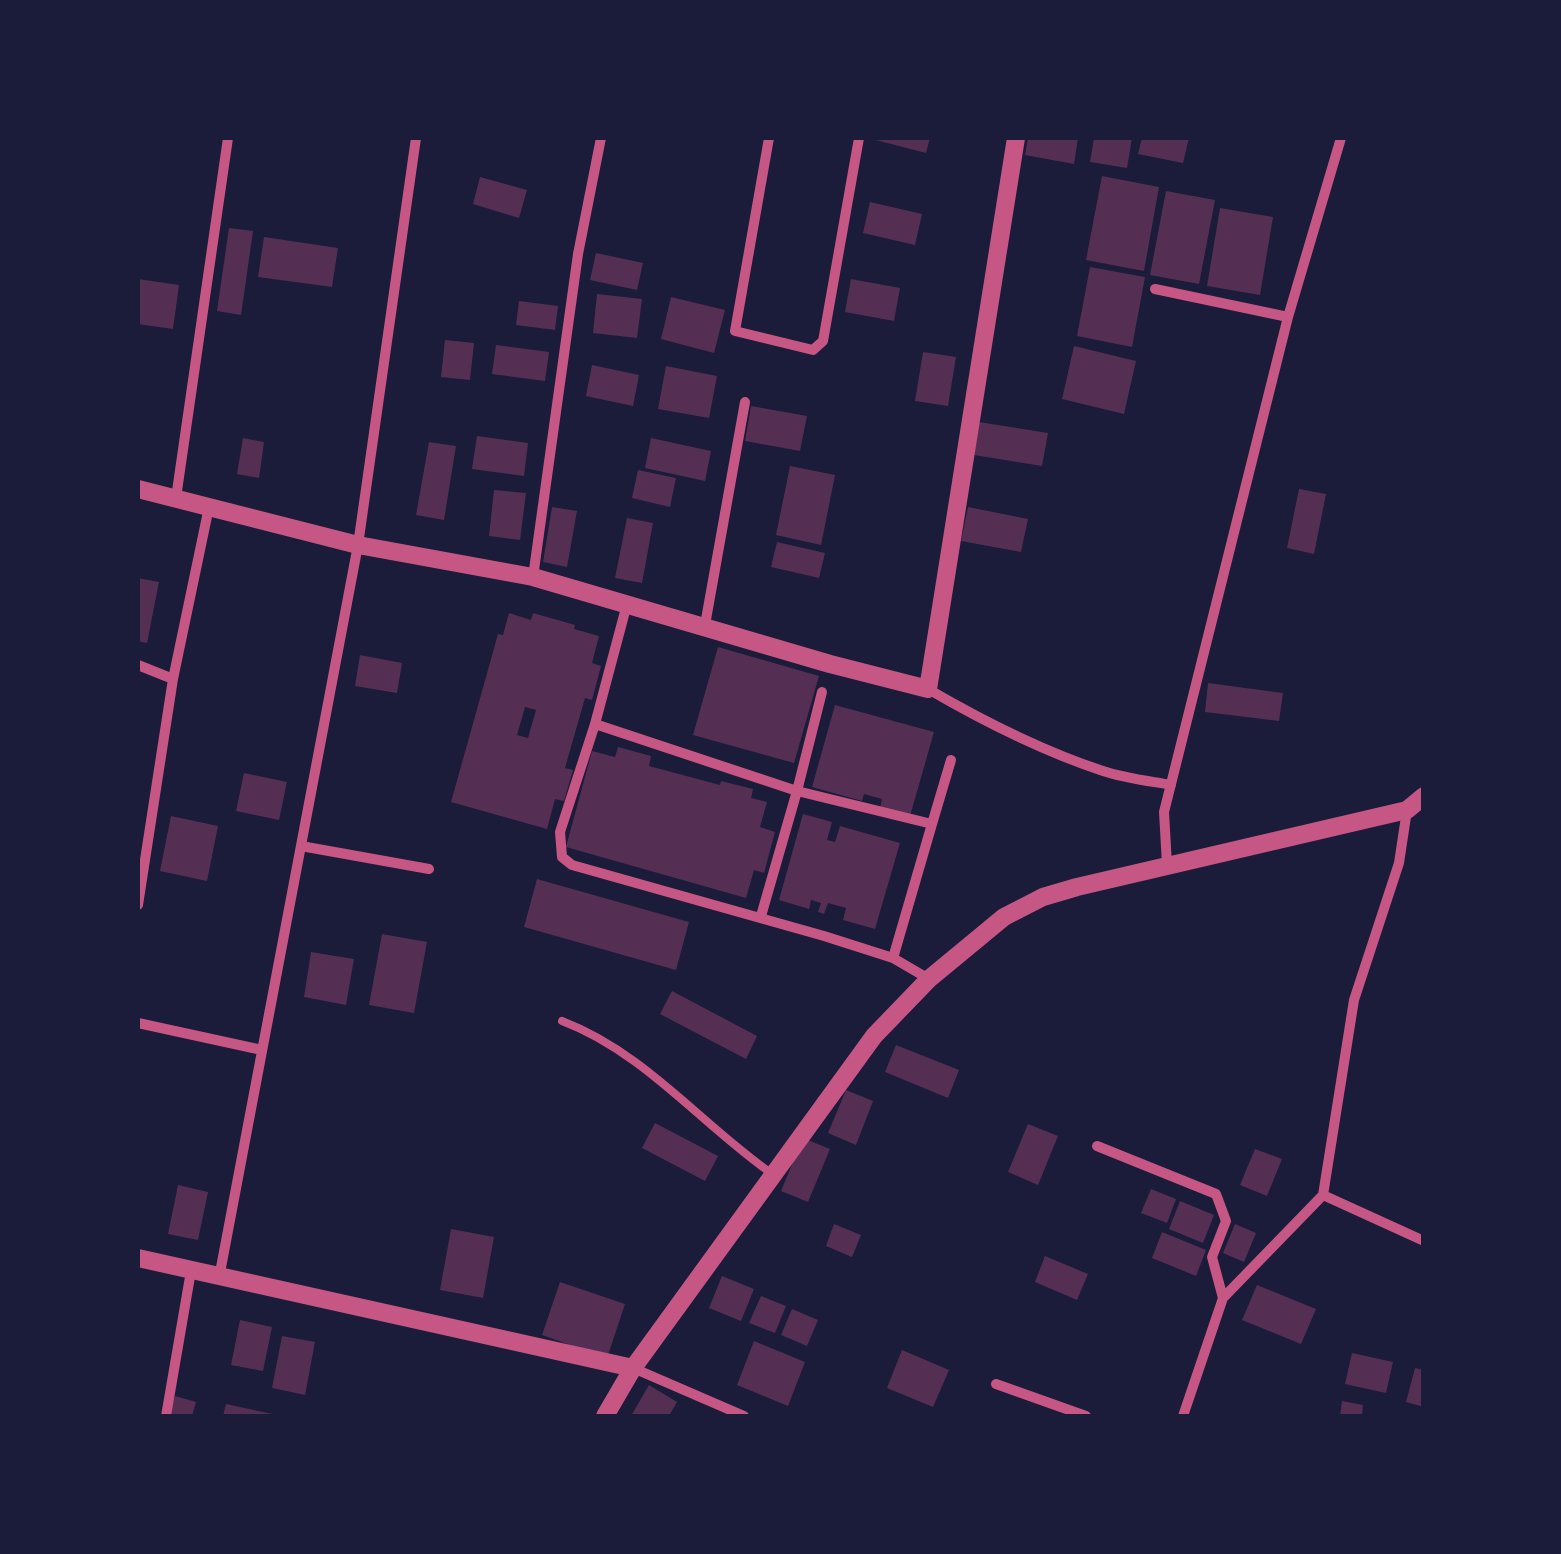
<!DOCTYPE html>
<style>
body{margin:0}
#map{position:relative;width:1561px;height:1554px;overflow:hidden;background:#1b1b3a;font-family:"Public Sans",sans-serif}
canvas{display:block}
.frame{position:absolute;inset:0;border:140px solid #1b1b3a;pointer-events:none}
</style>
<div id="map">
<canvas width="1561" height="1554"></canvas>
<div class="frame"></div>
</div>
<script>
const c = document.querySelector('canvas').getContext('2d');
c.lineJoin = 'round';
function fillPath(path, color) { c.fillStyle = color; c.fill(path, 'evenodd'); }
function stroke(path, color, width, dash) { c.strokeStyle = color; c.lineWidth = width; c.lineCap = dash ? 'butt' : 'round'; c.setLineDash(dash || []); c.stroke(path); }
fillPath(new Path2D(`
 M 868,138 L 930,138 L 926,153 Z
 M 1028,138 L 1078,138 L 1074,164 L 1025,155 Z
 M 1094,138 L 1132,138 L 1127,168 L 1090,162 Z
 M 1142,138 L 1189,138 L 1183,163 L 1138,154 Z
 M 1102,176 L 1159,187 L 1144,271 L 1086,260 Z
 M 480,177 L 527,190 L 519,218 L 473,204 Z
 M 1166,191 L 1215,200 L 1199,284 L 1150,275 Z
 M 870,202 L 922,214 L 915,245 L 863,233 Z
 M 1220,208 L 1273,217 L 1260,295 L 1207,286 Z
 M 229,228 L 253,231 L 241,315 L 217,311 Z
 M 264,237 L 338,248 L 332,287 L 258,277 Z
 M 596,253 L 643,263 L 637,290 L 590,280 Z
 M 1090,267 L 1145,277 L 1132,347 L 1077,336 Z
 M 138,279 L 179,285 L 173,329 L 138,324 Z
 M 851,279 L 900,288 L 894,321 L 845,312 Z
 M 597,294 L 642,299 L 637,338 L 593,333 Z
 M 671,297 L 725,310 L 714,353 L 661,339 Z
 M 519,301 L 558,306 L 555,330 L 516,325 Z
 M 445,340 L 474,343 L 470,380 L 441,377 Z
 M 496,345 L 549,352 L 545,381 L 492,374 Z
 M 1074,346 L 1136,361 L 1124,414 L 1062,399 Z
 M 923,352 L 956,357 L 948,406 L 915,401 Z
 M 592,365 L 639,375 L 633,406 L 586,396 Z
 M 666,366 L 717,376 L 709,418 L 658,409 Z
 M 751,406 L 807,416 L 800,451 L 745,441 Z
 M 979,422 L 1048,433 L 1042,466 L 974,455 Z
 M 477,436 L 528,443 L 524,476 L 472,469 Z
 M 243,438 L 264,442 L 259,478 L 237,474 Z
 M 651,438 L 711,451 L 705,481 L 645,468 Z
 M 429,442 L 456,446 L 444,520 L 416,515 Z
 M 790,466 L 835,475 L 821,545 L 776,535 Z
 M 638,470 L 676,478 L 670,507 L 632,498 Z
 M 1299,489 L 1326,494 L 1314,554 L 1287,548 Z
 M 494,490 L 526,493 L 520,540 L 489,536 Z
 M 552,507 L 577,511 L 567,567 L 543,562 Z
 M 968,507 L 1028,519 L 1021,552 L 961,541 Z
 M 627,518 L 653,523 L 642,583 L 615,578 Z
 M 777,542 L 825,553 L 819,578 L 771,567 Z
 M 138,578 L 159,582 L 147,643 L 138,641 Z
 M 509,613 L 531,620 L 533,613 L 575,625 L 574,629 L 599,636 L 592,663 L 601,666 L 592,700 L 585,698 L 565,768 L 573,770 L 564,801 L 555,799 L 547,829 L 451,802 L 498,634 L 503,635 ZM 525,707 L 536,710 L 528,738 L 517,735 Z
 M 718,647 L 819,676 L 794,763 L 693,735 Z
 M 360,655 L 402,663 L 397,693 L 355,686 Z
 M 1208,683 L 1283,693 L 1279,721 L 1205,712 Z
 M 835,705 L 934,732 L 910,816 L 880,808 L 882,799 L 864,794 L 862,801 L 812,787 Z
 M 618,747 L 651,756 L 649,766 L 720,785 L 721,781 L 753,789 L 751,798 L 767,802 L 760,827 L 775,832 L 764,873 L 754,870 L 746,898 L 566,847 L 592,751 L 615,757 Z
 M 244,773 L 287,782 L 279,820 L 236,811 Z
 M 803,814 L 832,822 L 827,840 L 835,842 L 840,826 L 900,843 L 875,929 L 843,920 L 846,908 L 828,903 L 824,914 L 818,912 L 821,903 L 811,900 L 809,909 L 779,900 Z
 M 171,816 L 218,826 L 207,881 L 160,871 Z
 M 537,879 L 689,922 L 676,970 L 524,927 Z
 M 382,934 L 427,942 L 414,1013 L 369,1005 Z
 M 311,952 L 354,959 L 346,1005 L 304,997 Z
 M 672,991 L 757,1036 L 746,1059 L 660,1014 Z
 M 896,1045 L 959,1070 L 948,1098 L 885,1072 Z
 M 846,1090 L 873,1101 L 856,1145 L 828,1133 Z
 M 655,1123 L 718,1156 L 705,1181 L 642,1148 Z
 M 1028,1124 L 1058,1136 L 1038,1185 L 1008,1172 Z
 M 803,1138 L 830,1149 L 808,1202 L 781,1191 Z
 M 1255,1149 L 1282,1159 L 1267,1196 L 1240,1185 Z
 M 178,1185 L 208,1192 L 198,1240 L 168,1234 Z
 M 1151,1189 L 1176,1199 L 1167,1223 L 1141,1213 Z
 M 1180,1201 L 1214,1215 L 1203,1243 L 1169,1229 Z
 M 834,1224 L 861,1235 L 852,1257 L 826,1246 Z
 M 1235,1224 L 1256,1233 L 1244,1262 L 1223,1253 Z
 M 451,1229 L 494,1237 L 483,1298 L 440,1290 Z
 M 1162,1232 L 1206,1250 L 1196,1276 L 1152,1258 Z
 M 1045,1256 L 1088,1274 L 1077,1300 L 1035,1282 Z
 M 722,1276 L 754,1289 L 741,1321 L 709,1308 Z
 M 560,1282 L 625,1304 L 607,1358 L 542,1335 Z
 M 1257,1285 L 1316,1309 L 1301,1344 L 1242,1320 Z
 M 761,1296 L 786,1306 L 775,1333 L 749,1323 Z
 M 792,1309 L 818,1320 L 807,1346 L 781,1335 Z
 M 240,1320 L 272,1327 L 263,1371 L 231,1365 Z
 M 282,1336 L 315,1342 L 305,1395 L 272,1388 Z
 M 754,1341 L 805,1362 L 788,1406 L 737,1385 Z
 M 902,1350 L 949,1370 L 933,1407 L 887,1388 Z
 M 1352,1353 L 1393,1362 L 1386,1393 L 1345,1384 Z
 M 1415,1368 L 1424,1370 L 1424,1407 L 1406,1402 Z
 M 649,1385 L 677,1402 L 669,1416 L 631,1416 Z
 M 175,1396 L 196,1402 L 192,1416 L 169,1416 Z
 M 1342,1401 L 1363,1405 L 1362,1416 L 1340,1416 Z
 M 226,1404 L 277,1415 L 276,1416 L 223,1416 Z`), '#542f53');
stroke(new Path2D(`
 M 562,1021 C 644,1052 701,1124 771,1173`), '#c65784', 8);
stroke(new Path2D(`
 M 769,138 L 735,331 L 813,350 L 823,341 L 859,138
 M 1155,289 L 1288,317 L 1341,138
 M 176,498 L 228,138
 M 533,577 L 578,254 L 601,138
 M 627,604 L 595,724 L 560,832 L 562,857 L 572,865 L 824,936 L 893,958 L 929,979
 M 705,625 L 745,402
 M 138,665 L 173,679
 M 928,689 C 983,721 1042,751 1103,771 C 1124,778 1149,781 1171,785
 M 822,692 L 797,791 L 932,824 L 893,958
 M 595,724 L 797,791 L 761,916
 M 932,824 L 951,760
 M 301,846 L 429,869
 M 1167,865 L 1164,812 L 1288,317
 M 138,905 L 173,679 L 209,507
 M 138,1023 L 262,1050
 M 1097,1146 L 1216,1194 L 1226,1221 L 1212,1257 L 1223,1298
 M 1323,1195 L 1424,1241
 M 219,1278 L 358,545 L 416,138
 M 633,1368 L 744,1416
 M 996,1384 L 1086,1416
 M 166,1416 L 191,1271
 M 1183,1416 L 1223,1298 L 1323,1195 L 1354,1000 L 1399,863 L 1407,810`), '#c65784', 10);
stroke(new Path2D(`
 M 138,489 L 358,545 L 533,577 L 830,664 L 928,689 L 1016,138
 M 138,1258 L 633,1368
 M 605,1416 L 633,1368 L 874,1036 L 929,979 L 1004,917 L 1043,897 L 1077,887 L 1407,810 L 1424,796`), '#c65784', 18);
</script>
